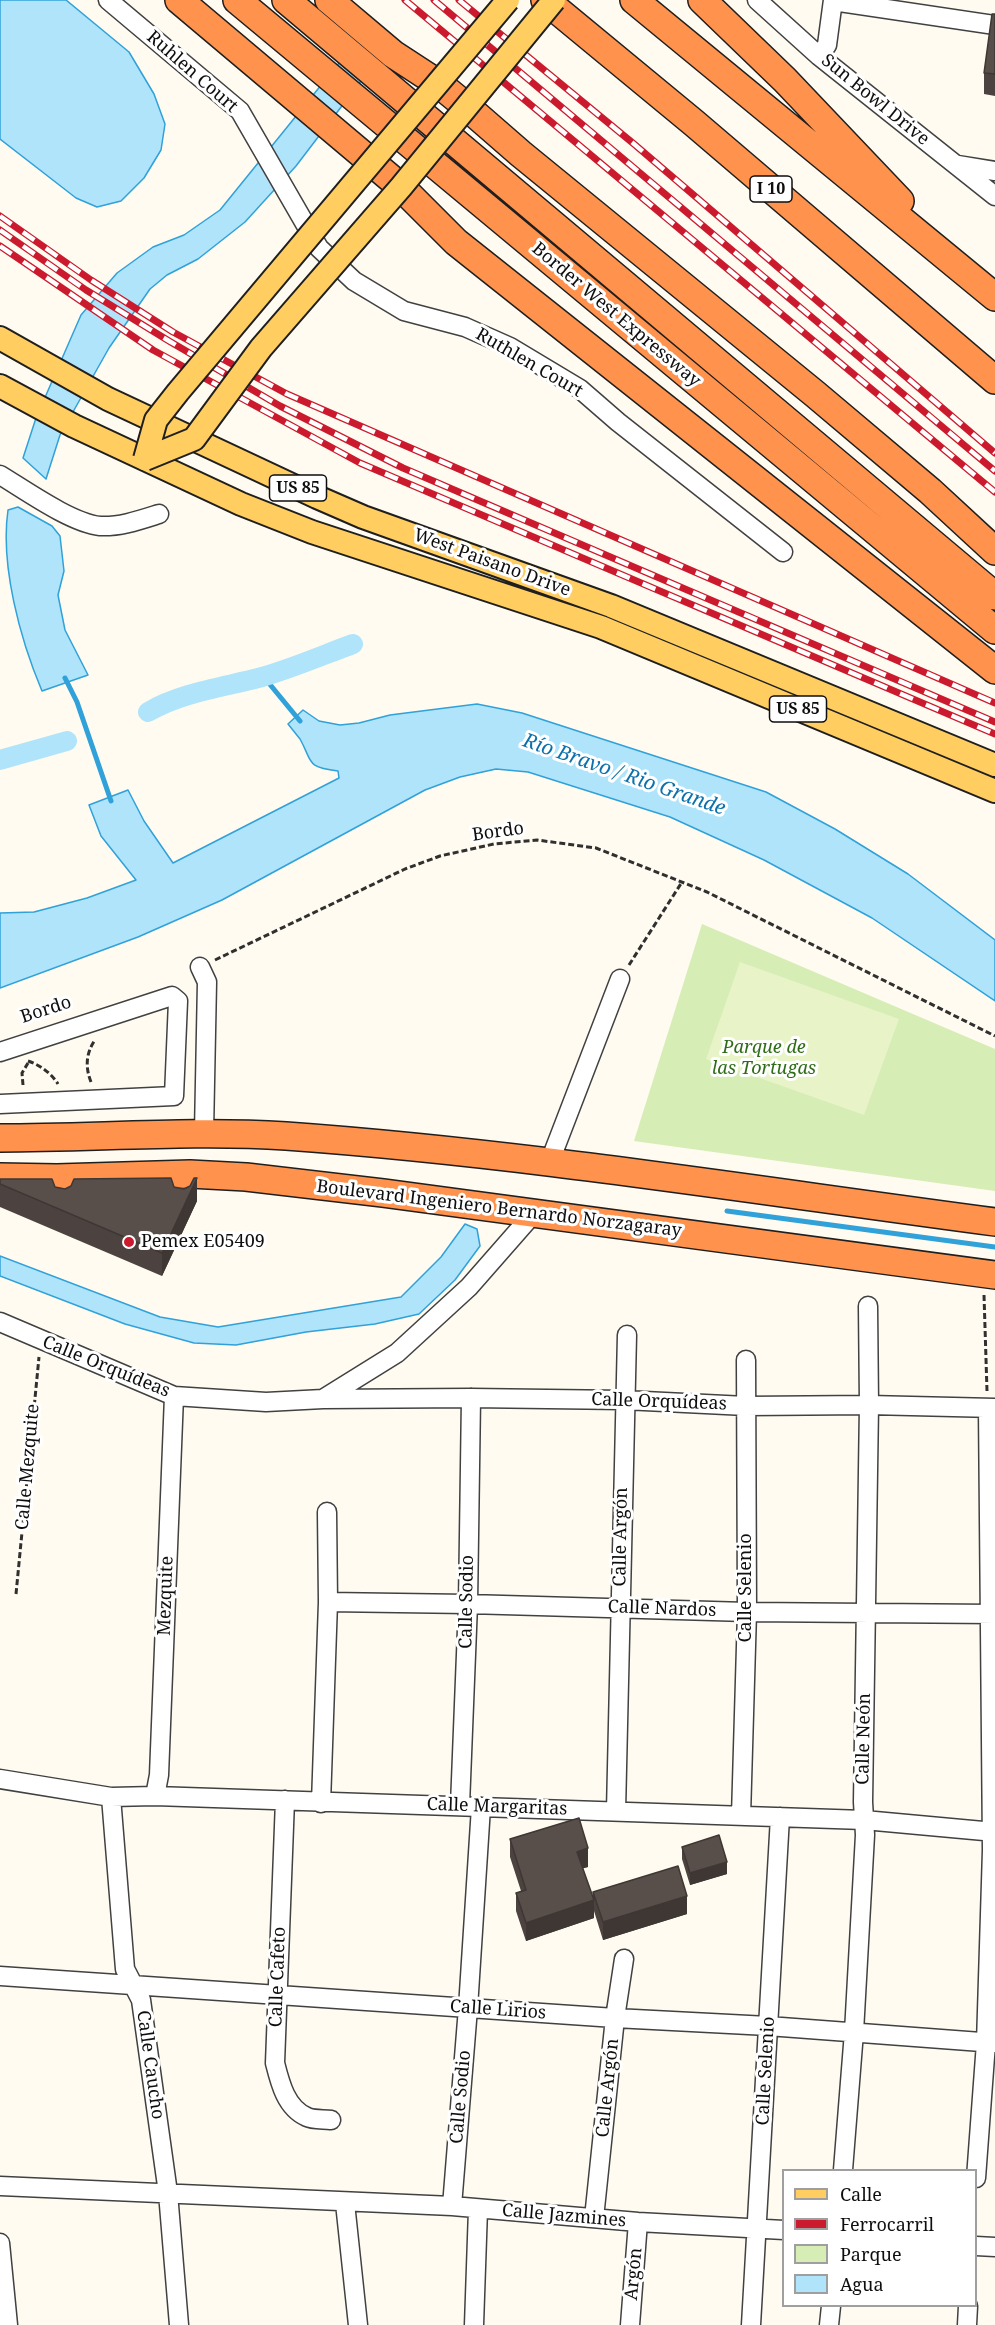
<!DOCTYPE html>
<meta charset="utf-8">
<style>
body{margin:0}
#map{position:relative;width:995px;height:2325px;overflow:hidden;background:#fffbf0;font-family:"Noto Serif",serif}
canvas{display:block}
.legend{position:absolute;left:782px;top:2169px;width:195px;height:138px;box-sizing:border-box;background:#fff;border:2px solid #9f9f9f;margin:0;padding:8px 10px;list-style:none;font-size:18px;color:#0e0e0e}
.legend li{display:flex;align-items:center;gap:12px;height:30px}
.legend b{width:30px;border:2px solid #9f9f9f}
</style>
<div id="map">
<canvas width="995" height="2325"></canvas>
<ul class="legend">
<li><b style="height:8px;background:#ffcd60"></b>Calle</li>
<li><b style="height:8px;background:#cb1a2e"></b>Ferrocarril</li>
<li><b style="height:16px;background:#d6edb5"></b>Parque</li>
<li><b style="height:16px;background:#afe4fb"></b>Agua</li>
</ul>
</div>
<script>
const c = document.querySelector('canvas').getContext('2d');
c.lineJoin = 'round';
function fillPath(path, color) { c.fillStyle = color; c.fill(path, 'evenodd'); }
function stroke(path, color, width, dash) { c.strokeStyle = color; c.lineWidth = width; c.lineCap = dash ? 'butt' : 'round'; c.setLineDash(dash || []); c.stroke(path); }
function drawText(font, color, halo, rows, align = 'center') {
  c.font = font + ' "Noto Serif",serif'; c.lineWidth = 6; c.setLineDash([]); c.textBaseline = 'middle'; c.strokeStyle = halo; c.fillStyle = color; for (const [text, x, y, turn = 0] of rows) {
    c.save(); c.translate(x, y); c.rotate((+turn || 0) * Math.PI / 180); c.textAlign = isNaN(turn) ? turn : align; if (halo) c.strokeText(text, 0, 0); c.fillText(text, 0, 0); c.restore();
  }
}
fillPath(new Path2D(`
 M 702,924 L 995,1049 L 995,1191 L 634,1141 Z`), '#d6edb5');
fillPath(new Path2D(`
 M 740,962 L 899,1019 L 864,1115 L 706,1059 Z`), '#e8f4c8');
const water = new Path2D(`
 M 0,0 L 66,0 L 129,52 L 154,94 L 165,124 L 161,150 L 144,178 L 121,201 L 97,207 L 76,198 L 0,139 Z
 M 356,42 L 377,60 L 296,166 L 245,222 L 198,259 L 167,275 L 150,289 L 109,348 L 60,435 L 46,479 L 23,458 L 36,418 L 81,315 L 117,273 L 153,247 L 184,235 L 220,210 Z
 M 18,507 L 52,526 L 60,536 L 64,571 L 58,595 L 65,630 L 88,675 L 42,691 C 20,639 0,565 8,510 Z
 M 477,704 L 522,713 L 766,792 L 835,829 L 908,874 L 995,940 L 995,1001 L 872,918 L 764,860 L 670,817 L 528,772 L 496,769 L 460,777 L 425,790 L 222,900 L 138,937 L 0,988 L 0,913 L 34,912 L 87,898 L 136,880 L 101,836 L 89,805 L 128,790 L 144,821 L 173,863 L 339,778 L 338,771 C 305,767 313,762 300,739 C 296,734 292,729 288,724 L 303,710 L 319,721 L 340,725 L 359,723 L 390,715 Z
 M 465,1224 L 477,1229 L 480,1246 L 455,1280 L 419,1314 L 375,1324 L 306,1332 L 236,1345 L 194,1343 L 125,1324 L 0,1276 L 0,1256 L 160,1317 L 218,1327 L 401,1297 L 441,1257 Z`);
fillPath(water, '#afe4fb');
stroke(water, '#30a1d9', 1.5);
stroke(new Path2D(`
 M 263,676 L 300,721
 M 65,678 L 77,702 L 111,801
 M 727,1211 L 995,1247`), '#30a1d9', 5);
stroke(new Path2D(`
 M 148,712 C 182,692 225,687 262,677 C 293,668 323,655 353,644
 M 0,760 L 67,741`), '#afe4fb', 20);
const minor = new Path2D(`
 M 108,0 L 240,111 L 319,248 L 354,281 L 404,311 L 465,327 L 510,347 L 580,389 L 618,422 L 783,552
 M 757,0 L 819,56 L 995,196
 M 833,1 L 995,25
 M 819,56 L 827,45 L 833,0
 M 958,165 L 995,171
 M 0,475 C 25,490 71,523 100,526 C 120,527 140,520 159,514
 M 200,967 L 207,982 L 204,1132
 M 0,1052 L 172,996 L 178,1001 L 174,1096 L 0,1104
 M 550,1161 L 620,979
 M 0,1322 L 174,1396 L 266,1402 L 323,1399 L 397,1353 L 469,1287 L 533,1214
 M 323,1399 L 471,1398 L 624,1400 L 746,1406 L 869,1405 L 995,1408
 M 328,1602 L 468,1604 L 747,1612 L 995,1614
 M 0,1779 L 111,1797 L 155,1796 L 864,1820 L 995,1832
 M 155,1796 L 159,1775 L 174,1396
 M 111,1797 L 125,1969 L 141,2000 L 168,2193 L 179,2325
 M 285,1800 L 275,2063 C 280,2083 286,2108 307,2117 C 313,2120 324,2119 331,2120
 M 321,1803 L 328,1602 L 327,1512
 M 460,1805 L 468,1604 L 471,1398
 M 616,1811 L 627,1335
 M 741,1816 L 747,1612 L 746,1360
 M 0,1976 L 615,2018 L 768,2026 L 995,2043
 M 843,2170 L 854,2032 L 865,1835 L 863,1802 L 869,1405 L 868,1306
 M 976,2178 L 986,2043 L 992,1850 L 988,1408
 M 0,2186 L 452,2206 L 638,2222 L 784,2230
 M 345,2203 L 358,2325
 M 452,2206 L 468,2008 L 481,1807
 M 594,2218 L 615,2018 L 624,1959
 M 0,2243 L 8,2325
 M 976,2246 L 995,2247
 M 474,2325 L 478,2209
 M 630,2325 L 638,2222
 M 751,2325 L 780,1817
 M 829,2325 L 831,2306
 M 967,2325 L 968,2306`);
const major = new Path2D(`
 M 0,338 L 108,399 L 317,497 L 363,517 L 611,606 L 995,765
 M 0,386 L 74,426 L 241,504 L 312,532 L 601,627 L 995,791`);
const highway = new Path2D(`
 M 179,0 L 401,187 L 456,242 L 995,670
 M 237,0 L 995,630
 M 286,0 L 995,596
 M 329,0 L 393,54 L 439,84 L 467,107 L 521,154 L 815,394 L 930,491 L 995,551
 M 545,0 L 694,123 L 995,380
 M 634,0 L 995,297
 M 702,0 L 785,80 L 900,201
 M 0,1138 C 96,1138 191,1130 286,1136 C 524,1153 759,1191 995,1222
 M 0,1177 L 57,1178 L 190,1174 L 246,1177 L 383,1193 L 995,1275`);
stroke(minor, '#414141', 21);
stroke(major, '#1f1f1f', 26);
stroke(highway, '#1f1f1f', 30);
stroke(new Path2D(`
 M 215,960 L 405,869 L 440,856 L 494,844 L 537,840 L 596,848 L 707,892 L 995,1036
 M 629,965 L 682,882
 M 28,1061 C 40,1065 51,1073 58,1084
 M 91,1082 C 85,1067 86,1053 95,1040
 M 23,1085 L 22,1073 L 28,1063
 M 984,1295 L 987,1391
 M 16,1594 L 39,1357`), '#303030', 3, [6, 3]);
stroke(minor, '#fff', 18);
stroke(major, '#ffcd60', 22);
stroke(highway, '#ff934e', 27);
const rail = new Path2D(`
 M 405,0 L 995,492
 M 434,0 L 995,471
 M 459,0 L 634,144 L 995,453
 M 0,216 L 91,280 L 173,332 L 287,394 L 995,703
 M 0,230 L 86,290 L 169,341 L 280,406 L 403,468 L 995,722
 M 0,246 L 153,350 L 360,463 L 995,734`);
stroke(rail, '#cb1a2e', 7);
stroke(rail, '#fff', 4.5, [14]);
const majorBridge = new Path2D(`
 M 145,459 L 194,439 L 261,348 L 401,187 L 554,0
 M 145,459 L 156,420 L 178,392 L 508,0`);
stroke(majorBridge, '#1f1f1f', 26, []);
stroke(majorBridge, '#ffcd60', 22);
fillPath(new Path2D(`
 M 995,14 L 995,96 L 984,94 L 984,73 Z
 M 0,1179 L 55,1187 L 65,1189 L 174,1187 L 197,1201 L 162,1276 L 0,1207 Z
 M 510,1839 L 588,1867 L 583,1868 L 593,1900 L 593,1892 L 687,1914 L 603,1940 L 594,1911 L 594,1918 L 526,1941 L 516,1911 L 516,1893 L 521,1891 L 510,1857 Z
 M 682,1847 L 727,1874 L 690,1885 L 682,1859 Z`), '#4c4340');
fillPath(new Path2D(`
 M 197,1178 L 197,1201 L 162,1276 L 162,1253 Z
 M 588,1848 L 588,1867 L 577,1870 L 577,1852 Z
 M 727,1862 L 727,1874 L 690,1885 L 690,1873 Z
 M 687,1896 L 687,1914 L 603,1940 L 603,1922 Z
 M 594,1900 L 594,1918 L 526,1941 L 526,1923 Z`), '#3e3734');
const building = new Path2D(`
 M 992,14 L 995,14 L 995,74 L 984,73 Z
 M 171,1178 L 174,1187 L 184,1189 L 190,1186 L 194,1178 L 197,1178 L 162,1253 L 0,1184 L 0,1179 L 52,1179 L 55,1187 L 65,1189 L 71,1186 L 74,1179 Z
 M 579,1818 L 588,1848 L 577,1852 L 594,1900 L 526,1923 L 516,1893 L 526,1890 L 510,1839 Z
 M 719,1835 L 727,1862 L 690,1873 L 682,1847 Z
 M 678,1866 L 687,1896 L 603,1922 L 593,1892 Z`);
fillPath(building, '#584e4a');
stroke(building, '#3e3734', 1.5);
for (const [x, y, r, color] of [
 [129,1242,6,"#cb1a2e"]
]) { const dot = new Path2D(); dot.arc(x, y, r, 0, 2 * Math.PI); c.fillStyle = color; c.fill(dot); stroke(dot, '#fff', 2); }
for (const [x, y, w] of [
 [771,189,42],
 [298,488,57],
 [798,709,57]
]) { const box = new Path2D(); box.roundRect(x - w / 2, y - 13, w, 26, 4.5); c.fillStyle = '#fff'; c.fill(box); stroke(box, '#0e0e0e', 1.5); }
drawText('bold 16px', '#0e0e0e', null, [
 ["I 10",771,189],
 ["US 85",298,488],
 ["US 85",798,709]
]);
drawText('18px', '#0e0e0e', '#fff', [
 ["Ruhlen Court",192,72,41],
 ["Sun Bowl Drive",875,100,39],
 ["Border West Expressway",616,315,40],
 ["Ruthlen Court",529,363,30],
 ["West Paisano Drive",492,563,20],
 ["Bordo",498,832,-8],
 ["Bordo",46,1010,-18],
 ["Boulevard Ingeniero Bernardo Norzagaray",499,1209,7],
 ["Calle Orquídeas",106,1367,22],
 ["Calle Orquídeas",659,1402,2],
 ["Calle Mezquite",28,1467,-85],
 ["Calle Argón",621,1537,-89],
 ["Calle Selenio",746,1588,-90],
 ["Mezquite",166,1596,-88],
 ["Calle Sodio",467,1602,-89],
 ["Calle Nardos",662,1609,2],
 ["Calle Neón",864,1739,-89],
 ["Calle Margaritas",497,1807,2],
 ["Calle Cafeto",278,1977,-88],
 ["Calle Lirios",498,2010,4],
 ["Calle Caucho",150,2065,82],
 ["Calle Selenio",766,2071,-87],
 ["Calle Argón",608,2088,-84],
 ["Calle Sodio",461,2097,-85],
 ["Calle Jazmines",564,2216,5],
 ["Argón",634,2274,-85]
]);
drawText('italic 18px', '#306c18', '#fff', [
 ["Parque de",764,1048],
 ["las Tortugas",764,1069]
]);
drawText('18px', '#0e0e0e', '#fff', [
 ["Pemex E05409",141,1242]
], 'left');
drawText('italic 20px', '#0c71ac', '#fff', [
 ["Río Bravo / Rio Grande",624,775,19]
]);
</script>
